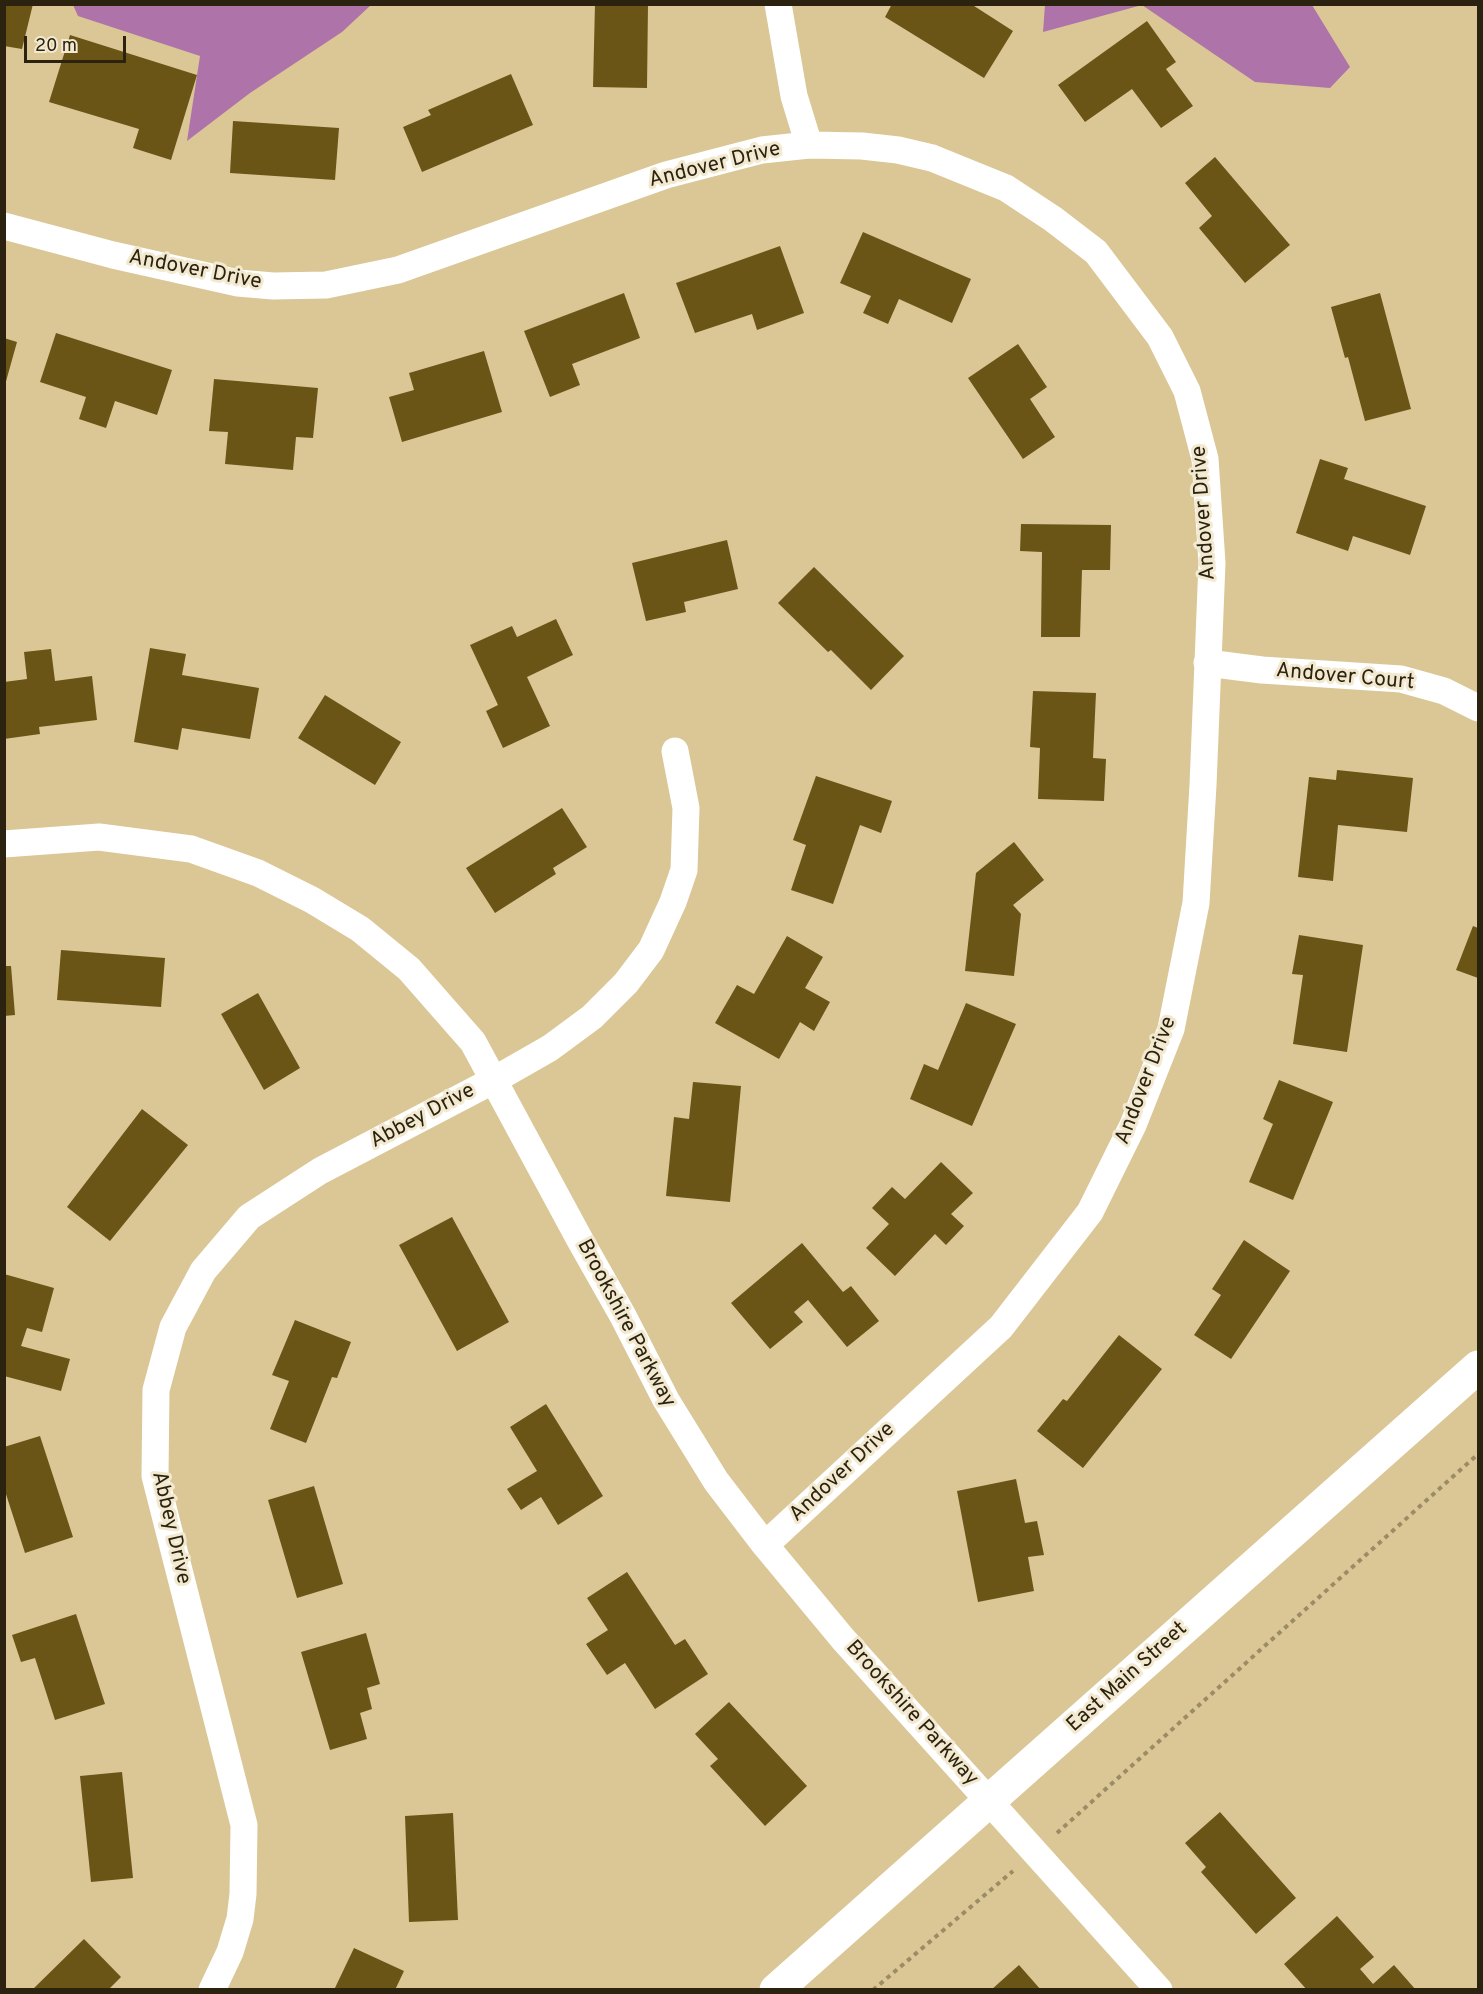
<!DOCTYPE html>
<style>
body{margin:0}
#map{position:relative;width:1483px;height:1994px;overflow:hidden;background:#dac795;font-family:Overpass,sans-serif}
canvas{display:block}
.frame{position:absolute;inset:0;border:6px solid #2b230f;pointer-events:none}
.scale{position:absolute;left:24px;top:36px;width:102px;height:27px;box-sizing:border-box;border:3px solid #2b230f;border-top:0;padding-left:8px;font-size:18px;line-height:21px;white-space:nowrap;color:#2b230f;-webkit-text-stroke:4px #f2e9d0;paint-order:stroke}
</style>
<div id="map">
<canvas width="1483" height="1994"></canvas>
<div class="frame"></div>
<div class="scale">20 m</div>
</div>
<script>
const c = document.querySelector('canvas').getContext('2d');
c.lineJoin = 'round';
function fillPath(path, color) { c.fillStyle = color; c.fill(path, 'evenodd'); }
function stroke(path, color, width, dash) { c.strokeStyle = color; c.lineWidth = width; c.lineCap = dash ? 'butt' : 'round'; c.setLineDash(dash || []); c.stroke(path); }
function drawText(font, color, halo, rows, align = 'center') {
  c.font = font + ' Overpass,sans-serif'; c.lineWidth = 6; c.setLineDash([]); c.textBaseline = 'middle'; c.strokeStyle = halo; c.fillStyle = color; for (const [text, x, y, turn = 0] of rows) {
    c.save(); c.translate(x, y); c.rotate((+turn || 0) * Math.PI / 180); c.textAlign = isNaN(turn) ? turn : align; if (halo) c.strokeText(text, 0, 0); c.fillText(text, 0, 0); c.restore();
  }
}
fillPath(new Path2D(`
 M 73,5 L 371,5 L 342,32 L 250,93 L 187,141 L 200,56 L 78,16 Z
 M 1045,5 L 1312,5 L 1350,67 L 1330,88 L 1255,82 L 1142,5 L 1043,32 Z`), '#ae73a9');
fillPath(new Path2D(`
 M 4,4 L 33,4 L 22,49 L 4,46 Z
 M 595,4 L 648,4 L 647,88 L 593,87 Z
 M 892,4 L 971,4 L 1013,31 L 984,78 L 885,17 Z
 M 1147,21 L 1176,62 L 1166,69 L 1193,106 L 1161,128 L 1132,89 L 1085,122 L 1058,85 Z
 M 70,35 L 197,75 L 171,160 L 133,148 L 139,129 L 49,102 Z
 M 511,74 L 533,125 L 422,172 L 403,127 L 431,115 L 428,110 Z
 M 233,121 L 339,128 L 335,180 L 230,173 Z
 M 1215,157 L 1290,245 L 1245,283 L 1199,228 L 1212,216 L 1185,183 Z
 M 863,232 L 971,279 L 952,323 L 899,299 L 888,324 L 863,313 L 871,296 L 840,283 Z
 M 780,246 L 804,313 L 757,330 L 752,314 L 695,333 L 676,283 Z
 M 624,293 L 640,338 L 572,364 L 580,385 L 550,397 L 524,331 Z
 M 1380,293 L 1411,409 L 1365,421 L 1348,357 L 1345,358 L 1331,307 Z
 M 56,333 L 172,370 L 157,415 L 115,401 L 106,428 L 79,419 L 86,397 L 40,382 Z
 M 4,338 L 17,342 L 5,385 L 4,385 Z
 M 1018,344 L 1047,387 L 1030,399 L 1055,437 L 1023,459 L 968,378 Z
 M 484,351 L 502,412 L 402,442 L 389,397 L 414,390 L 409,373 Z
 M 214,379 L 318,388 L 313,438 L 296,437 L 293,470 L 225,464 L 228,432 L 209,431 Z
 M 1320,459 L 1348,468 L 1344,479 L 1426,506 L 1410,555 L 1353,536 L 1348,551 L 1296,533 Z
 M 1021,524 L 1111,525 L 1110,570 L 1082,570 L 1080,637 L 1041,637 L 1042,552 L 1020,551 Z
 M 727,540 L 738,589 L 684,602 L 686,612 L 646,621 L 632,563 Z
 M 814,567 L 904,656 L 871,690 L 831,650 L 828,652 L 778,603 Z
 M 556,619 L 573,655 L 527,677 L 550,726 L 503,748 L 486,711 L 498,705 L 470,645 L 512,626 L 517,637 Z
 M 150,648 L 186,654 L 182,675 L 259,688 L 250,739 L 182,728 L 178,750 L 134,742 Z
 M 51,649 L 55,681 L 92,676 L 97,720 L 39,727 L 40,734 L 4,739 L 4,682 L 27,679 L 24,652 Z
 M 1033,691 L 1096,693 L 1093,758 L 1106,759 L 1104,801 L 1038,799 L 1040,748 L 1030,747 Z
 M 325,695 L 401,742 L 375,785 L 298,738 Z
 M 1337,770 L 1413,778 L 1407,832 L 1338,825 L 1333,881 L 1298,877 L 1309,777 L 1336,780 Z
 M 816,776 L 892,801 L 881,833 L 860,825 L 833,904 L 791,890 L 806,845 L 793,840 Z
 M 562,808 L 587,847 L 553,868 L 556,874 L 495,913 L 466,868 Z
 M 1014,842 L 1044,880 L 1013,905 L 1021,914 L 1014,976 L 965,971 L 976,873 Z
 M 1473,926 L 1478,928 L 1478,978 L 1456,970 Z
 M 1299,935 L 1363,945 L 1347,1052 L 1293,1044 L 1303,975 L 1292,974 Z
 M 787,936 L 823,957 L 805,988 L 830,1002 L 814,1031 L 800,1022 L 779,1059 L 715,1023 L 737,985 L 754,994 Z
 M 61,950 L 165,958 L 161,1007 L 57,1000 Z
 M 4,966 L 11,966 L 15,1015 L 4,1016 Z
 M 258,993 L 300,1068 L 264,1090 L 221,1014 Z
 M 966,1003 L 1016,1024 L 972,1126 L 910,1099 L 924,1064 L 938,1070 Z
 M 1279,1080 L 1333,1102 L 1293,1200 L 1249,1182 L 1273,1124 L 1263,1119 Z
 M 693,1082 L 741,1086 L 730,1202 L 666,1196 L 674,1117 L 689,1119 Z
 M 142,1109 L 188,1145 L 110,1241 L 67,1207 Z
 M 941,1162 L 973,1193 L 951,1214 L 964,1226 L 946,1245 L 935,1234 L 895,1276 L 866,1248 L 889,1224 L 872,1208 L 892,1187 L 905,1199 Z
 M 452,1217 L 509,1322 L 457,1351 L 399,1245 Z
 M 1244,1240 L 1290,1271 L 1231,1359 L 1194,1335 L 1221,1295 L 1212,1289 Z
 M 802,1243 L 843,1292 L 851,1286 L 879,1321 L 847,1347 L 808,1300 L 794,1312 L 803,1322 L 770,1349 L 731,1303 Z
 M 4,1274 L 54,1288 L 42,1332 L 27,1328 L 21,1346 L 70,1359 L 61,1391 L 4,1376 Z
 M 295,1320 L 351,1342 L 337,1378 L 332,1377 L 306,1443 L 270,1429 L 289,1381 L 272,1375 Z
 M 1119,1335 L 1162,1369 L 1083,1468 L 1037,1431 L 1063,1399 L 1067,1401 Z
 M 546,1404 L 603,1496 L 558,1525 L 541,1497 L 521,1510 L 507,1489 L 537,1471 L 510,1427 Z
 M 40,1436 L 73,1537 L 25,1553 L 4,1488 L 4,1447 Z
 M 1016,1479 L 1025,1523 L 1037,1521 L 1044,1555 L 1028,1557 L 1034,1591 L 978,1602 L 957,1491 Z
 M 314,1486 L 343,1584 L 297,1598 L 268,1500 Z
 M 627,1572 L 675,1645 L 685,1639 L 708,1674 L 655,1709 L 625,1663 L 607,1675 L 586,1644 L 608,1630 L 587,1598 Z
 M 76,1614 L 105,1704 L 55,1720 L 35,1658 L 21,1662 L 12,1635 Z
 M 366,1633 L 380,1684 L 367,1688 L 372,1709 L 360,1713 L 367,1739 L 330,1750 L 301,1652 Z
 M 729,1702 L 807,1786 L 765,1826 L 710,1766 L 718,1759 L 695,1734 Z
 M 122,1772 L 133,1878 L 91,1882 L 80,1776 Z
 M 1220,1812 L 1296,1898 L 1256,1934 L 1201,1872 L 1206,1867 L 1185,1843 Z
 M 453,1813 L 458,1920 L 409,1922 L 405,1816 Z
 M 1337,1916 L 1374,1957 L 1360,1969 L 1373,1984 L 1394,1965 L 1416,1990 L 1307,1990 L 1284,1964 Z
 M 84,1939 L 121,1977 L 108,1990 L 32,1990 Z
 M 354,1948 L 404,1971 L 395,1990 L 334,1990 Z
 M 1019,1965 L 1041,1990 L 991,1990 Z`), '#6a5517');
stroke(new Path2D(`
 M 1057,1833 L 1478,1454
 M 873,1990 L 1013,1871`), '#9b8c65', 4, [4.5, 4.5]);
stroke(new Path2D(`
 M 778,4 L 794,96 L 809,145
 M 4,226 L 113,255 L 238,283 L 273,286 L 326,285 L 398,270 L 666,175 L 762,150 L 809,145 L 862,146 L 898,150 L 932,158 L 1006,188 L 1053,219 L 1096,252 L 1160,337 L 1187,391 L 1205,459 L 1212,563 L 1203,785 L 1196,903 L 1171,1029 L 1133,1125 L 1090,1212 L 1001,1327 L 765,1545
 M 1207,663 L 1262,670 L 1401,679 L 1444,691 L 1478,708
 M 4,844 L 99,837 L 191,849 L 258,873 L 312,900 L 360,929 L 409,969 L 473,1042 L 580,1240 L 623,1316 L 666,1400 L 716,1481 L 765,1545 L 843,1639 L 1159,1990
 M 212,1990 L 230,1952 L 240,1919 L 243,1894 L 244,1825 L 155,1476 L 156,1390 L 173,1327 L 203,1271 L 249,1217 L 320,1171 L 494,1080 L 550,1048 L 592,1017 L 626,983 L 651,950 L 673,902 L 684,870 L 686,808 L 675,751`), '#fff', 27);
stroke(new Path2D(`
 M 776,1990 L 1478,1367`), '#fff', 33);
drawText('21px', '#2b230f', '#f2e9d0', [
 ["Andover Drive",715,166,-14],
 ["Andover Drive",195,271,11],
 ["Andover Drive",1205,513,-94],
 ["Andover Court",1345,678,5],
 ["Andover Drive",1147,1081,-69],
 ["Abbey Drive",423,1117,-28],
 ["Brookshire Parkway",625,1324,62],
 ["Andover Drive",843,1473,-43],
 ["Abbey Drive",170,1528,77],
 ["East Main Street",1128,1678,-42],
 ["Brookshire Parkway",911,1714,48]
]);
</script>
